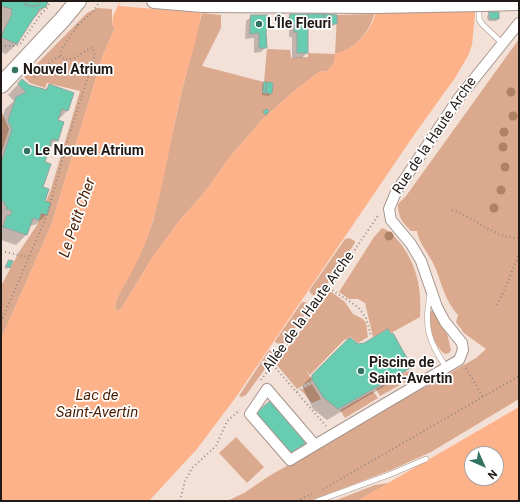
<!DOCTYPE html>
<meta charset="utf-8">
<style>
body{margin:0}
#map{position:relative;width:520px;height:502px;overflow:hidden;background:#f3e1d8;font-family:Roboto,sans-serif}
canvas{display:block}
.frame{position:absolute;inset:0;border:2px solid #211a17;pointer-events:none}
.north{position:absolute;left:464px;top:446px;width:40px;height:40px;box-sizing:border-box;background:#fff;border:1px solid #a6a3a2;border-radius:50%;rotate:135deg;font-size:11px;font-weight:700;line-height:16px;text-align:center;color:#211a17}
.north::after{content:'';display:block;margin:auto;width:14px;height:18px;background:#337362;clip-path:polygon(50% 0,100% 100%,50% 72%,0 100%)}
</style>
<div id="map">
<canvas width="520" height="502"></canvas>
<div class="frame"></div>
<div class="north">N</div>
</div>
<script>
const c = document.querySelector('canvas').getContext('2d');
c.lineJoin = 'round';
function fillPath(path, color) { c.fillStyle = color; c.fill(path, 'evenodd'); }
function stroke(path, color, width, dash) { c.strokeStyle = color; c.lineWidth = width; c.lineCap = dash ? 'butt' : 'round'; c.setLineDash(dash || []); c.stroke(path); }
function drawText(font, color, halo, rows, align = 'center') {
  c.font = font + ' Roboto,sans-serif'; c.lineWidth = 3.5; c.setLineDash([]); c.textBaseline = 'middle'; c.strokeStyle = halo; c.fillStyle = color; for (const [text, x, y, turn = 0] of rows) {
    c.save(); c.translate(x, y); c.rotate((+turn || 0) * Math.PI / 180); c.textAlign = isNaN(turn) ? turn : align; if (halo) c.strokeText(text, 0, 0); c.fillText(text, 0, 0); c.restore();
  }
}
fillPath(new Path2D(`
 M 97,8 L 112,9 L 112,24 L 115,28 L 103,55 L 51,226 L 1,339 L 1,286 L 19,252 L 37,225 L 51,189 L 80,91 L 47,83 L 45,88 L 30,83 L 24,77 L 87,13 Z
 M 202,13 L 221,15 L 221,28 L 202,66 L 264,82 L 267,49 L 290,50 L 291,58 L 308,57 L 308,53 L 335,54 L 337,15 L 374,14 C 370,32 354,50 336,54 L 334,63 L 327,71 L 319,72 L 293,92 L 262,120 L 229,158 L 204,193 L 180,220 L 152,258 L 121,309 L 117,311 L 115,307 L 117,298 L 143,248 L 153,221 L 182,90 ZM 264,82 L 273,83 L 272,94 L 263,93 Z
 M 519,39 L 519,399 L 431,452 L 391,470 L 310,501 L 227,501 L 244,493 L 269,476 L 476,358 L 486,349 L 464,333 L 456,322 L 458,315 C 445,301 442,284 435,267 C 430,255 419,244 417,231 L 411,231 C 402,222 398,217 398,204 L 406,196 Z
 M 1,110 L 9,129 L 1,155 Z
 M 382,228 C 391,231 395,237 401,244 C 417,266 422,289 420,317 L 391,333 L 388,329 L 373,337 L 365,303 L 358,299 L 349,299 L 339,292 L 374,237 Z
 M 349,238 L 355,241 L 355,243 L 321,293 L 318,296 L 312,295 L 309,291 L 345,239 Z
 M 330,291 L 345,302 L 353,314 L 363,319 L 366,323 L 368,337 L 358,343 L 351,337 L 344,340 L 310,375 L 306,370 L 312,380 L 297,389 L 276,364 Z
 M 302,302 L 306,302 L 310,308 L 284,343 L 281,344 L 276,343 L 275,341 Z
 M 430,310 L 434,312 L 447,333 L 451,350 L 449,353 L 445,354 C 433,346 428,324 430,310 Z
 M 269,350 L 276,354 L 246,395 L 242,397 L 239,396 Z
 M 412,369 L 416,376 L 380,396 L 376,389 Z
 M 312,384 L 321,399 L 312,403 L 301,390 Z
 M 373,391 L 378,398 L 345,418 L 340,410 Z
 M 236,437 L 264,467 L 247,483 L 219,453 Z
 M 389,483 L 357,501 L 334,501 L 375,485 Z`), '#dba98e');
fillPath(new Path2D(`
 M 120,1 L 202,1 C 201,32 189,60 182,90 C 170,137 165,186 149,232 C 142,255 129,277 117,298 L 115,307 L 117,311 L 121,309 L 152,258 L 180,220 L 204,193 L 229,158 L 262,120 L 293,92 L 319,72 L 327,71 L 334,63 L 335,54 C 350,51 364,38 371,25 C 375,19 376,8 378,1 L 476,4 L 472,45 L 468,56 L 455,78 L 414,135 L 236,397 L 197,449 L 149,501 L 1,501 L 1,339 L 51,226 L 103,55 L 115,28 L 112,25 L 113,16 Z
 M 519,407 L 519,501 L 357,501 ZM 472,454 L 496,454 L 496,478 L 472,478 Z`), '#fdb28a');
fillPath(new Path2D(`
 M 120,1 L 202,1 L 202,13 L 119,6 Z`), '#f3e1d8');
fillPath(new Path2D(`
 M 1,1 L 47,1 L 45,7 L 30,21 L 17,44 L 6,54 L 1,52 Z
 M 490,13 L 498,19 L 496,21 L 488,21 L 487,16 Z
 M 290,15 L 336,23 L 333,26 L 322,26 L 322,24 L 318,29 L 307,28 L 307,53 L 302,58 L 292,58 L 292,37 L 289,37 L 289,29 L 285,29 L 285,21 Z
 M 252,16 L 265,33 L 266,47 L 261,52 L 254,53 L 254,38 L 245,39 L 246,21 Z
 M 22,80 L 29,86 L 44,90 L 49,86 L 67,111 L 57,121 L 57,140 L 48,150 L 44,162 L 41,188 L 43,202 L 50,204 L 46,215 L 35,225 L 32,225 L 28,229 L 26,235 L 16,245 L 1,240 L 1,122 L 5,109 L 14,101 L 8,95 Z
 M 265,83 L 271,93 L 269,96 L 262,95 L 262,85 Z
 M 9,261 L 9,267 L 7,269 L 4,268 Z
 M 348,339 L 411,367 L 400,377 L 327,420 L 313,409 L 302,386 Z`), '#0003');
const building = new Path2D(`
 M 1,1 L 26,1 L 25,5 L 31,6 L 38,6 L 39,1 L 48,1 L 46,7 L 39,9 L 36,16 L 35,16 L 17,44 L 1,37 L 12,14 L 11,12 L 12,9 L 1,6 Z
 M 26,1 L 39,1 L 38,6 L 25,5 Z
 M 489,12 L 499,12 L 499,19 L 490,19 Z
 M 290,14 L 308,14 L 308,53 L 297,53 L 297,32 L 294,32 L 294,24 L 290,24 Z
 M 308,14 L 324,14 L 324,24 L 308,23 Z
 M 324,14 L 337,15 L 337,24 L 324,24 Z
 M 251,15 L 268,15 L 266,33 L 267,48 L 259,48 L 259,33 L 250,34 Z
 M 22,79 L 29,85 L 47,90 L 49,84 L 74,93 L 68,111 L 62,109 L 58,120 L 64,122 L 58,141 L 52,139 L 45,162 L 51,164 L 43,187 L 49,189 L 45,201 L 51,203 L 47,215 L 41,213 L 39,220 L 33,218 L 27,235 L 3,227 L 7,215 L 10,216 L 12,211 L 6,209 L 7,206 L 4,205 L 5,202 L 1,201 L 1,163 L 12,129 L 8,121 L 16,97 L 26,92 L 18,84 Z
 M 264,82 L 267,82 L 266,93 L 263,93 Z
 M 267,82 L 273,83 L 272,94 L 266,93 Z
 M 267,109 L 269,111 L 266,115 L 263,112 Z
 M 9,260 L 13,261 L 10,268 L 6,266 Z
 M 388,329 L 391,334 L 393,333 L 412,367 L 338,409 L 324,398 L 312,379 L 312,375 L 348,339 L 351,338 L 358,344 L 364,343 Z
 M 274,398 L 309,440 L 290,456 L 255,414 Z`);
fillPath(building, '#68ccb1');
stroke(building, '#90a39d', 1);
const lane = new Path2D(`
 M 479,6 L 479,19 L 482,24 L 502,43
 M 430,295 C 424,326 428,341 446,367
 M 317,501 L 391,474 L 426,459`);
const street = new Path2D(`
 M 267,389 L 315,445 L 290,460 L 250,414 Z
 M 315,445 L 459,360 L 463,350 L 462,343 L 445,322 L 437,307 L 421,261 L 411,244 L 391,220 L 389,209 L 396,192 L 458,99 L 519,23`);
const secondary = new Path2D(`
 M 154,1 L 202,5 L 376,6
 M 482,4 L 519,3`);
const primary = new Path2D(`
 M 1,85 L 63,19 L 78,1`);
stroke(lane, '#a6958c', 6);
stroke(street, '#a6958c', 12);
stroke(secondary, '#a6958c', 16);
stroke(primary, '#a6958c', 18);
stroke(new Path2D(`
 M 78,25 L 93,12 L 100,1
 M 1,46 L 15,46 L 20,44 L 41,14 L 48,7 L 50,1
 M 34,77 L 54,59 L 61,56
 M 1,134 L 10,128
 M 452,210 C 475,217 493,238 519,238
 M 5,252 L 29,257
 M 329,288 L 358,307 L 366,318 L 371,336
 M 497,305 L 504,291 L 519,254
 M 1,322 L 47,215 L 69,136 L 95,55 L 93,48 L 90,48 L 75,58 L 65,60 L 61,56 L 61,50 L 78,25 L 75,25
 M 273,365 L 326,426
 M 466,368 L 483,397
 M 261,380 L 329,288 L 379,214
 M 297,392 L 311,382
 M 323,489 L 519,376
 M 180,501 L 185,481 L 192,468 L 216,446 L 227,421 L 240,410
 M 297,501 L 312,494`), '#968983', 2, [1, 3]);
stroke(lane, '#fff', 5);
stroke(street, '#fff', 10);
stroke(secondary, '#fff', 14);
stroke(primary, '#fff', 16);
const secondaryBridge = new Path2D(`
 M 376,6 L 482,4`);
stroke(secondaryBridge, '#a6958c', 16, []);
stroke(secondaryBridge, '#fff', 14);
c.fillStyle = '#ae8263';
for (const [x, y] of [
 [511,92],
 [513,116],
 [504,132],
 [503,147],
 [505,167],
 [501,190],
 [494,208],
 [389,236]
]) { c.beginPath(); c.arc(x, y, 4.5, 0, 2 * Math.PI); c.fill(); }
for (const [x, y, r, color] of [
 [259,24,4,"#337362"],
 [15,70,4,"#337362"],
 [27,151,4,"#337362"],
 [361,371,4,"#337362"]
]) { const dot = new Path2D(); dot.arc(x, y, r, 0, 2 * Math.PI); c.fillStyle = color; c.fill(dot); stroke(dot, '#fff', 1.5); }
drawText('bold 14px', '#211a17', '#fff', [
 ["L'Île Fleuri",267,24],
 ["Nouvel Atrium",23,70],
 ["Le Nouvel Atrium",35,151],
 ["Piscine de",369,363],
 ["Saint-Avertin",369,379]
], 'left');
drawText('14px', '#211a17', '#fff', [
 ["Rue de la Haute Arche",435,136,-56],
 ["Allée de la Haute Arche",309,312,-54]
]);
drawText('italic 15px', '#4c1e00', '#fff', [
 ["Le Petit Cher",78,218,-71],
 ["Lac de",97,396],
 ["Saint-Avertin",97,413]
]);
</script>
